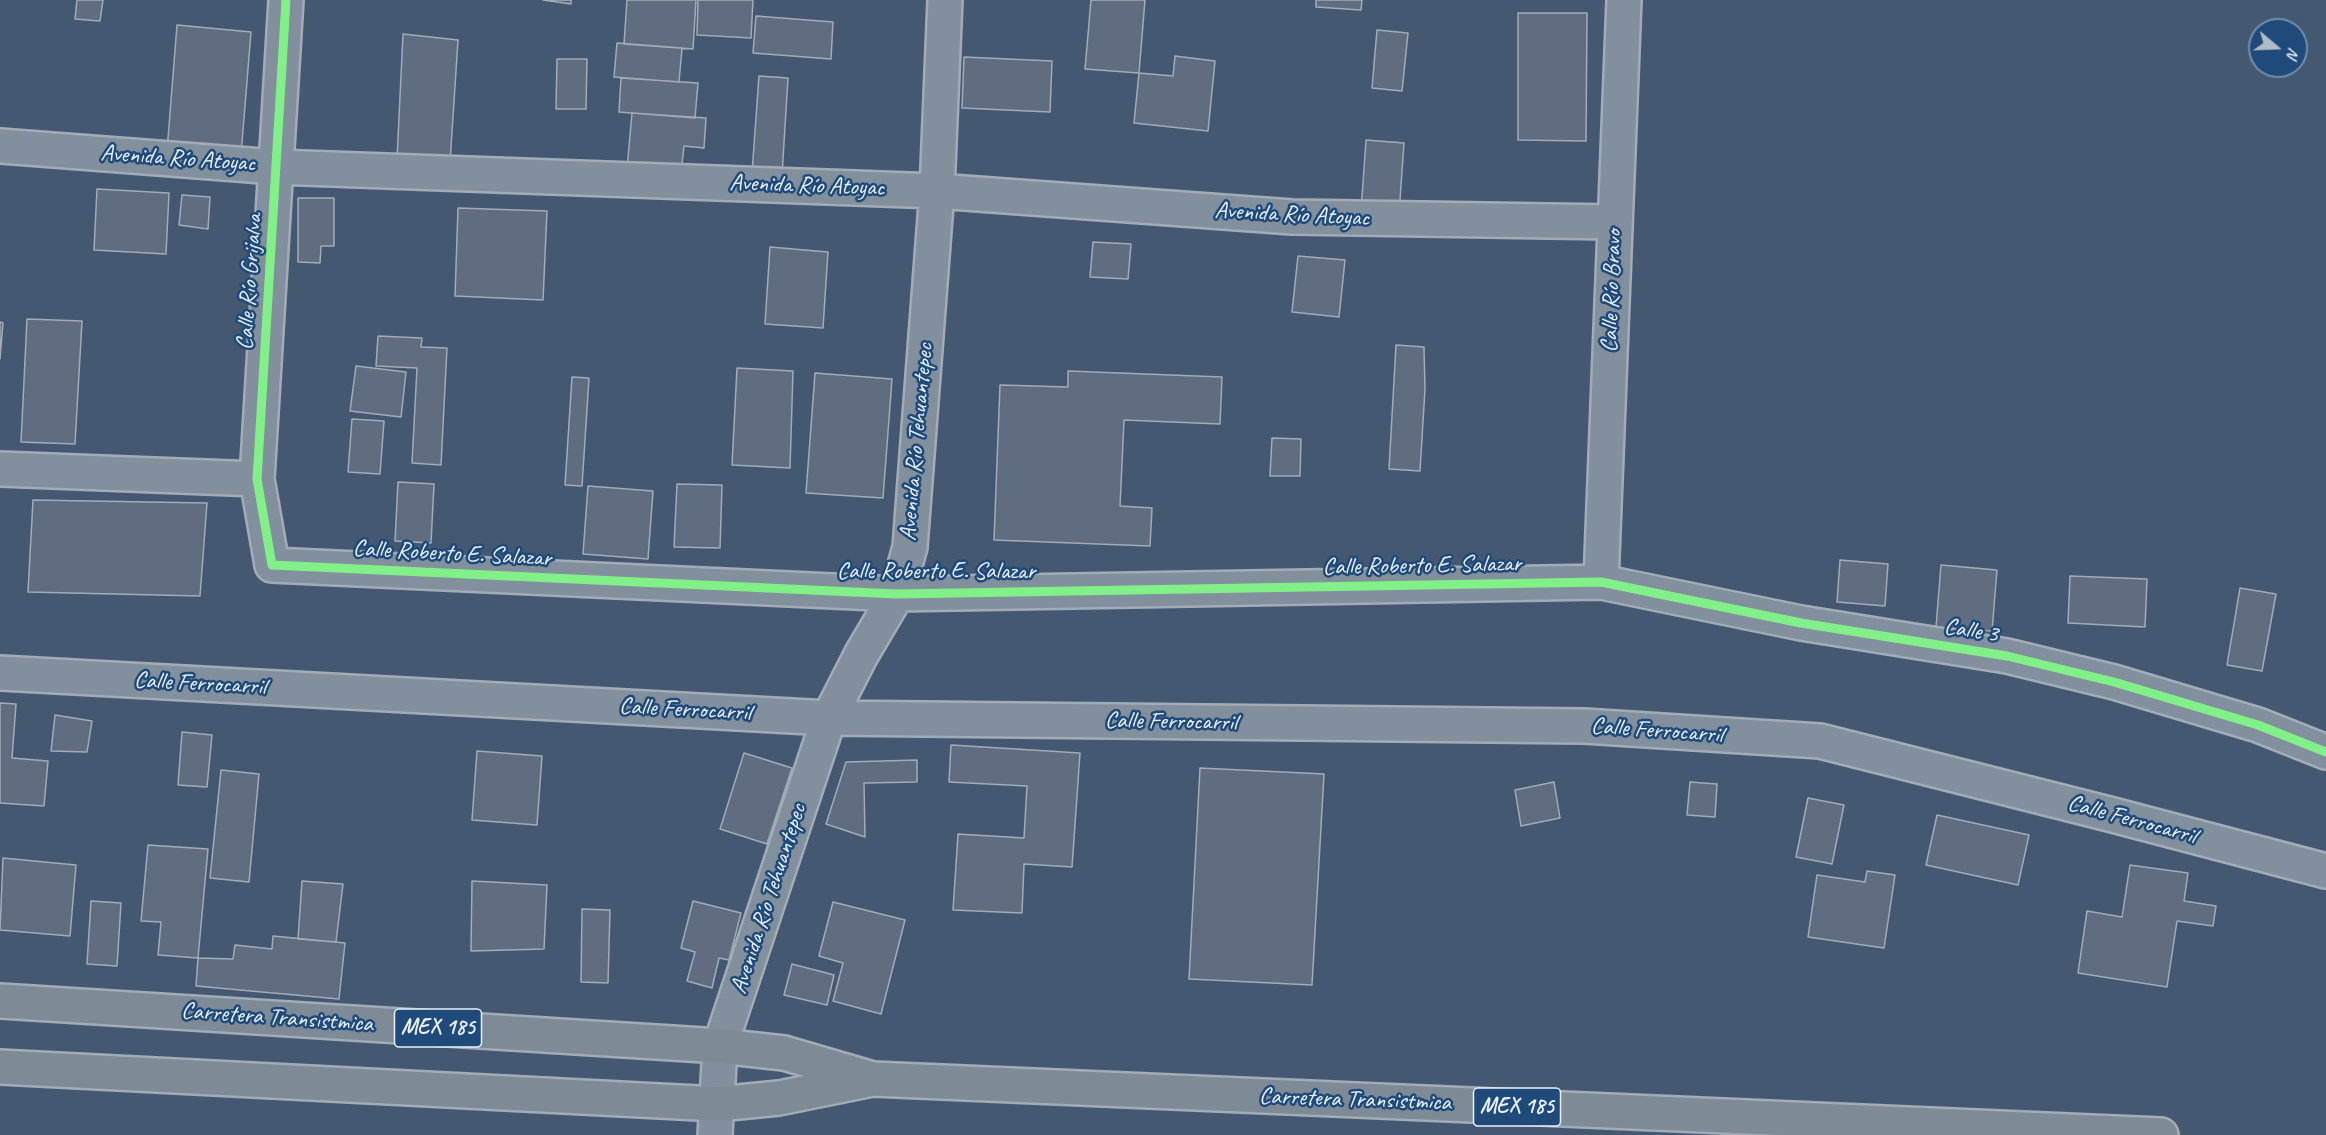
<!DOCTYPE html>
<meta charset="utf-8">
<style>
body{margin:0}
#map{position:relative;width:2326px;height:1135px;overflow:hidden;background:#455871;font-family:Caveat,sans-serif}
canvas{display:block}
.north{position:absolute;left:2248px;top:18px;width:60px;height:60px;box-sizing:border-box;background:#1f4a7a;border:2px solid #6f8dac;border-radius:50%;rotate:109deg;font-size:16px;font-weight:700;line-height:24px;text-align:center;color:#e8f1f8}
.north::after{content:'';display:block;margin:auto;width:21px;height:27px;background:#afbbc9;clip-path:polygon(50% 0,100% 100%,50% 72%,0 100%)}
</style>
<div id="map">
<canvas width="2326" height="1135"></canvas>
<div class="north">N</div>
</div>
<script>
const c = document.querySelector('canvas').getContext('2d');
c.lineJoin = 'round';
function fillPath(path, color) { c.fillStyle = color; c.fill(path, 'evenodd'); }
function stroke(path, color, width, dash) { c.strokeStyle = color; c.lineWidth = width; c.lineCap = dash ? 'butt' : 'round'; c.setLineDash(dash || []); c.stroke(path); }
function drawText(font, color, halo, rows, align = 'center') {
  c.font = font + ' Caveat,sans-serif'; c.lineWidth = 5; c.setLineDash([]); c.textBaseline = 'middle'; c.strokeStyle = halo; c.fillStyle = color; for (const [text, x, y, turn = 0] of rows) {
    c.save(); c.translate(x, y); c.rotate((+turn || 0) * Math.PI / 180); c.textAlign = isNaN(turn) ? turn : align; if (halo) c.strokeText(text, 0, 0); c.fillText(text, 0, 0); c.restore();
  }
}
const building = new Path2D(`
 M 77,0 L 103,0 L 100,21 L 75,19 Z
 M 543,0 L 571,0 L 571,4 Z
 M 627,0 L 696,0 L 693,49 L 624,44 Z
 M 698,0 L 753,0 L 751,38 L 697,35 Z
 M 1091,0 L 1145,0 L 1139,73 L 1085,69 Z
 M 1316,0 L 1362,0 L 1361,10 L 1316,7 Z
 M 1518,13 L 1587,13 L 1586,141 L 1518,140 Z
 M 756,16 L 833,22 L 831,59 L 753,53 Z
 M 177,25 L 251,32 L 241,155 L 167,151 Z
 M 1377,30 L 1408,33 L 1402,91 L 1372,88 Z
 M 403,34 L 458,40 L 450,163 L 397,159 Z
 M 617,43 L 682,48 L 679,82 L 614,77 Z
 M 1175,56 L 1215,61 L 1208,131 L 1134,123 L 1139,73 L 1173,76 Z
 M 964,57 L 1052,61 L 1050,112 L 962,108 Z
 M 557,59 L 587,59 L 586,109 L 556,109 Z
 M 759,76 L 788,78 L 782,175 L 752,173 Z
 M 621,78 L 698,83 L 695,118 L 619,112 Z
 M 632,113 L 706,118 L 704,148 L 684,146 L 681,173 L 627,169 Z
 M 1366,140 L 1404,143 L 1399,214 L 1361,211 Z
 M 97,189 L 169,193 L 166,254 L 94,250 Z
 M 182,195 L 210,197 L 208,229 L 179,225 Z
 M 298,198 L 334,198 L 334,246 L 321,246 L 320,263 L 298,262 Z
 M 458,208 L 547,211 L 543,300 L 455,296 Z
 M 1093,242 L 1131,244 L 1128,279 L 1090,277 Z
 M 770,247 L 828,252 L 823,328 L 765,324 Z
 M 1298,256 L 1345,260 L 1339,317 L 1292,312 Z
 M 27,319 L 82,321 L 75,444 L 21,442 Z
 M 0,322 L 3,323 L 0,359 Z
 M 378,336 L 422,338 L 421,347 L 447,348 L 441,465 L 412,463 L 417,368 L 376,366 Z
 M 1396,345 L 1424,347 L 1425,389 L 1420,471 L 1389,469 Z
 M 356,366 L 406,372 L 401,417 L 350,411 Z
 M 737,368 L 793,371 L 790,468 L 732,465 Z
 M 1068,371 L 1222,377 L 1220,424 L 1124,420 L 1120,506 L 1152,508 L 1150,546 L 994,540 L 1000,385 L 1068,387 Z
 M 815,373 L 892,379 L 883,498 L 806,493 Z
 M 572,377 L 589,378 L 582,486 L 565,485 Z
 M 352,419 L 384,421 L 380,474 L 348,472 Z
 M 1272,438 L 1301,439 L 1300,476 L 1270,476 Z
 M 398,482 L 434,484 L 431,543 L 395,541 Z
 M 677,484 L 722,485 L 720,548 L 674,547 Z
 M 588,486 L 653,491 L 648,559 L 583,554 Z
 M 33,500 L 207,503 L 200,596 L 28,592 Z
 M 1840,560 L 1888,564 L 1885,606 L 1837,602 Z
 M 1941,565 L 1997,570 L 1992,631 L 1936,627 Z
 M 2070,576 L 2147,579 L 2145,627 L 2068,623 Z
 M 2240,588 L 2276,594 L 2262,671 L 2227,665 Z
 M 0,703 L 16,704 L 12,758 L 48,761 L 44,806 L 0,803 Z
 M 55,715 L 92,721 L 87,752 L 51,751 Z
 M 182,732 L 212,735 L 207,787 L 178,785 Z
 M 951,745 L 1080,753 L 1072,867 L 1024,864 L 1022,913 L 953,910 L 958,834 L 1024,838 L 1027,786 L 949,782 Z
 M 477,751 L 542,756 L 537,825 L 472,820 Z
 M 744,753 L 792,768 L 767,844 L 720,829 Z
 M 917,760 L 917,782 L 864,783 L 865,837 L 826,824 L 846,762 Z
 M 1200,768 L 1324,774 L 1312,985 L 1189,979 Z
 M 221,770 L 259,774 L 249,882 L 210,878 Z
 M 1554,782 L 1560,818 L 1521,826 L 1515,790 Z
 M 1690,782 L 1717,784 L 1715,817 L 1687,815 Z
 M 1808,798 L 1844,805 L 1832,864 L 1796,857 Z
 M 1937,815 L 2029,835 L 2018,885 L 1926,865 Z
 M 148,845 L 208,849 L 198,958 L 158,955 L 161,922 L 141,921 Z
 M 3,858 L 76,865 L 70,936 L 0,930 Z
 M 2130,865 L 2188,873 L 2184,901 L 2216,906 L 2213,926 L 2177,921 L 2167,987 L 2078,973 L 2087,911 L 2122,917 Z
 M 1867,871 L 1895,875 L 1884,948 L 1808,937 L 1817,875 L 1865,882 Z
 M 302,881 L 343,884 L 336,942 L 298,939 Z
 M 472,881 L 547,885 L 544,949 L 471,951 Z
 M 91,901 L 121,903 L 117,966 L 87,964 Z
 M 693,901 L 741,913 L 729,960 L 719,958 L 712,988 L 687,981 L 695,952 L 681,948 Z
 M 833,902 L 905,920 L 881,1014 L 833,1001 L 843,963 L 819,956 Z
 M 582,909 L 610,910 L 608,983 L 581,982 Z
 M 273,936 L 345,943 L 339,999 L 196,986 L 198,958 L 233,959 L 235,945 L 272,949 Z
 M 792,964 L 834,975 L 827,1005 L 784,995 Z`);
fillPath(building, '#606c80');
stroke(building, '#a1acb8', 1.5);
const minor = new Path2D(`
 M 286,0 L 257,479 L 272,565 L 897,594 L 1601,582 L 1801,623 L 2007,656 L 2114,682 L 2258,725 L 2326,752
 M 0,146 L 276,167 L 937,191 L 1292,217 L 1615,222
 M 0,469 L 257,479
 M 1601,582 L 1624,0
 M 0,673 L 829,718 L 1584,726 L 1820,741 L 2109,814 L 2326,871
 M 715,1135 L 720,1046 L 829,718 L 861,655 L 897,594 L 910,547 L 937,191 L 945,0`);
const major = new Path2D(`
 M 0,1001 L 720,1046 L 784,1053 L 873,1079 L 2161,1135
 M 0,1067 L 718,1104 L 779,1098 L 868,1080`);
stroke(minor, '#a1acb8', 38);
stroke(major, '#a1acb8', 38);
stroke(minor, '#828f9c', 33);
stroke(major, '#7e8a96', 33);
stroke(new Path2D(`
 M 286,0 L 257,479 L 272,565 L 897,594 L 1601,582 L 1801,623 L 2007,656 L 2114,682 L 2258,725 L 2326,752`), '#82f089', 9);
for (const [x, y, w] of [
 [438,1028,87],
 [1517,1107,87]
]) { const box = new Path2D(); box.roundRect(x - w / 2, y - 19, w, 38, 4.5); c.fillStyle = '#1f4a7a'; c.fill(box); stroke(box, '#e8f1f8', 1.5); }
drawText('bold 22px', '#e8f1f8', null, [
 ["MEX 185",438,1028],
 ["MEX 185",1517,1107]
]);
drawText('24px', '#e8f1f8', '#1f4a7a', [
 ["Avenida Río Atoyac",178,159,4],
 ["Avenida Río Atoyac",807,186,2],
 ["Avenida Río Atoyac",1292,215,3],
 ["Calle Río Grijalva",250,282,-86],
 ["Calle Río Bravo",1612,291,-88],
 ["Avenida Río Tehuantepec",917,442,-85],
 ["Calle Roberto E. Salazar",452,554,3],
 ["Calle Roberto E. Salazar",1422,566,-1],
 ["Calle Roberto E. Salazar",936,572],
 ["Calle 3",1971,631,9],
 ["Calle Ferrocarril",200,684,3],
 ["Calle Ferrocarril",685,710,3],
 ["Calle Ferrocarril",1171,722,1],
 ["Calle Ferrocarril",1657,731,4],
 ["Calle Ferrocarril",2132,820,15],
 ["Avenida Río Tehuantepec",769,899,-72],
 ["Carretera Transistmica",277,1018,4],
 ["Carretera Transistmica",1355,1100,2]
]);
</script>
